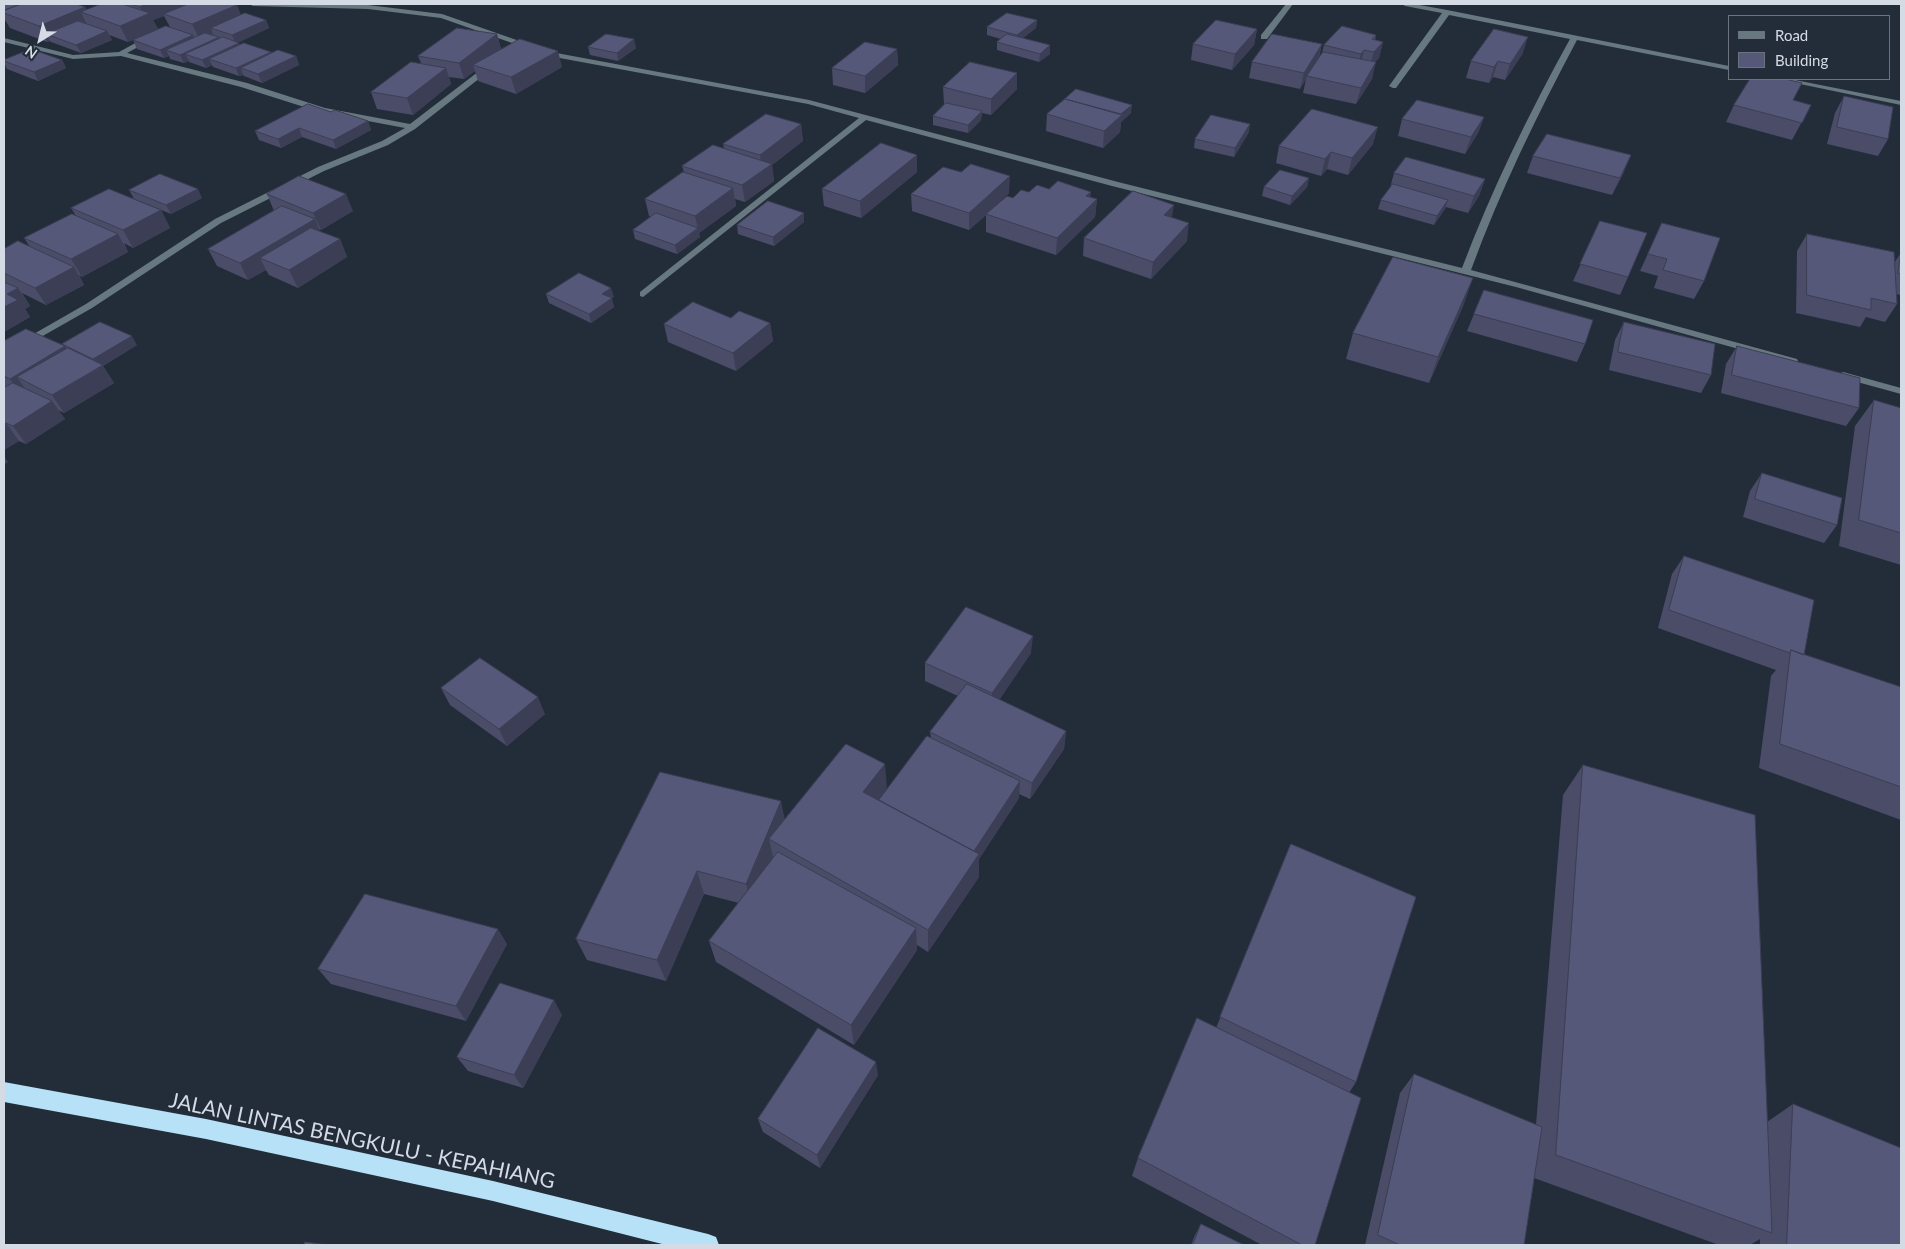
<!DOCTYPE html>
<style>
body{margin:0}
#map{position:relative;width:1905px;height:1249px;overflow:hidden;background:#232d3a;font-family:Lato,sans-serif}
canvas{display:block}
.frame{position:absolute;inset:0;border:5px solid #d5dbe4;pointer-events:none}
.legend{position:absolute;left:1728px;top:15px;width:162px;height:65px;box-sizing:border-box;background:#232d3a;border:1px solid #6a737e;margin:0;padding:6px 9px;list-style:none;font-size:15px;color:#d5dbe4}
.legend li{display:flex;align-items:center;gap:10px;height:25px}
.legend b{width:25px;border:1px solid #6a737e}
.north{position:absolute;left:15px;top:15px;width:50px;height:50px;-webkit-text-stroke:4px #232d3a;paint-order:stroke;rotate:216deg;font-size:14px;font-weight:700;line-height:20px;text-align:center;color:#d5dbe4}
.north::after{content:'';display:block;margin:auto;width:18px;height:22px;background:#d5dbe4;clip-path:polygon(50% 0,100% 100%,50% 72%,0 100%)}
</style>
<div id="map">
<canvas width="1905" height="1249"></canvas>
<div class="frame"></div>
<ul class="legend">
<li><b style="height:6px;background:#677880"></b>Road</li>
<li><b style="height:14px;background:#565879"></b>Building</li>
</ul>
<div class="north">N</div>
</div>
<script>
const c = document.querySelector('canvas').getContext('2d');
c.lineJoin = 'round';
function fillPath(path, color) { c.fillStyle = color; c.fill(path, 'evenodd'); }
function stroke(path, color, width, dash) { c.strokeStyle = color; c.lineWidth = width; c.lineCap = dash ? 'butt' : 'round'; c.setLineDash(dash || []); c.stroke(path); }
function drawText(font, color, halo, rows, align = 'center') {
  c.font = font + ' Lato,sans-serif'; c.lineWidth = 4; c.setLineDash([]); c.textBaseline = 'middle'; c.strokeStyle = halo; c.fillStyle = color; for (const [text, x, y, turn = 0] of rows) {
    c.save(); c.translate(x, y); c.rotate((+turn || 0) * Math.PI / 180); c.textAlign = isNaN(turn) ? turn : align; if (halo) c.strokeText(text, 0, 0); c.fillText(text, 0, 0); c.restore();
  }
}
fillPath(new Path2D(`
 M 249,4 L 368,5 L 442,14 L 551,52 L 809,100 L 1118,182 L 1462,268 C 1492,189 1529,113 1570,39 L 1449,15 L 1396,88 L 1393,88 L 1389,86 L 1442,13 L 1405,6 L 1402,4 L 1414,4 L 1447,10 L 1729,66 L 1729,70 L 1577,40 C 1537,115 1500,191 1471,270 L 1797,359 L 1798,361 L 1797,363 L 1789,363 L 1516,287 L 1112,186 L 866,120 L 643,297 L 640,296 L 640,292 L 859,118 L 808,104 L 549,56 L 441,18 L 368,9 L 253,6 Z
 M 1286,4 L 1293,4 L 1267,39 L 1261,39 L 1261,35 Z
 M 150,35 L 153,35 L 153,39 L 127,53 L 247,83 L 325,108 L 410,124 L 487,65 L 494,67 L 415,129 L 388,145 L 324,171 L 221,223 L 92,308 L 4,358 L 4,351 L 86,304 L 215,219 L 318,167 L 382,141 L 405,128 L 320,112 L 241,87 L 121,56 L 73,59 L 4,42 L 4,38 L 73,55 L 119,52 Z
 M 1776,79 L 1790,79 L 1901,101 L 1901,105 Z
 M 1843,372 L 1901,388 L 1901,394 L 1839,377 L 1838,375 Z`), '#677880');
fillPath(new Path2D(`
 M 4,1082 L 206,1119 L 493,1181 L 708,1234 L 716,1237 L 719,1245 L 666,1245 L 493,1201 L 206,1139 L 4,1102 Z`), '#b7e1f6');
fillPath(new Path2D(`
 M 4,4 L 85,7 L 87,10 L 101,4 L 183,4 L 184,6 L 241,15 L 266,20 L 269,28 L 238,42 L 240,45 L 271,52 L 271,53 L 296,56 L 299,65 L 262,83 L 244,76 L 243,75 L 239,76 L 213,67 L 212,65 L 206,68 L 189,62 L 189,61 L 184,63 L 170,59 L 169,56 L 164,58 L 137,49 L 133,40 L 170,27 L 164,16 L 153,20 L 158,29 L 128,42 L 109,35 L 112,40 L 81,53 L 51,42 L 50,41 L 47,42 L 10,28 L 5,20 L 4,20 Z
 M 1037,20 L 1036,28 L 1023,38 L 1050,54 L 1039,62 L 997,50 L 997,42 L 1001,39 L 987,35 L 987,27 Z
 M 1257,29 L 1254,45 L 1232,70 L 1191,60 L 1193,44 Z
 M 497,34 L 501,49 L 562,67 L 516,94 L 478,81 L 475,71 L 464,79 L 449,77 L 451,84 L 413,115 L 377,109 L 371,92 L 421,63 L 418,56 Z
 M 1376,35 L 1375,40 L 1383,42 L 1379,58 L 1375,62 L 1372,79 L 1356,104 L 1303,93 L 1306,79 L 1300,89 L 1249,78 L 1252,62 L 1322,44 L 1319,58 L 1322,53 L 1324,45 Z
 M 588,47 L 636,48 L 618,61 L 590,55 Z
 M 897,49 L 898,65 L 865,93 L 833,85 L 832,68 Z
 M 1523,53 L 1505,80 L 1493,77 L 1489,83 L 1466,78 L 1471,61 Z
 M 4,60 L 62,60 L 66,68 L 38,81 L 7,69 L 4,63 Z
 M 1017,73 L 1017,89 L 991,115 L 982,113 L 981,120 L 968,133 L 933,125 L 933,116 L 945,104 L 944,104 L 943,87 Z
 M 1844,96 L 1888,139 L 1878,156 L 1827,144 L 1835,113 Z
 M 1793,101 L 1811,105 L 1792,140 L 1726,122 L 1734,105 Z
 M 331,112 L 368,121 L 371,130 L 336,149 L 302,137 L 281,148 L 259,140 L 255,131 Z
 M 1131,113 L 1121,122 L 1120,132 L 1103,148 L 1046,131 L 1047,114 Z
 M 1484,117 L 1478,133 L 1465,154 L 1398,136 L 1402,119 Z
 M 801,124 L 803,141 L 772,165 L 774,181 L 745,202 L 735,199 L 736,206 L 699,233 L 700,237 L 677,254 L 635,239 L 633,230 L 651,217 L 649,216 L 645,199 L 684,172 L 682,166 L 724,148 L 723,144 Z
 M 1249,132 L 1234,157 L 1194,148 L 1195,139 Z
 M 1373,144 L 1348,175 L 1327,169 L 1321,176 L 1276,163 L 1279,146 Z
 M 1533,156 L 1624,172 L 1612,195 L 1527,173 Z
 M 917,172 L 861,218 L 824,206 L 822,189 Z
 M 1394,173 L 1485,179 L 1479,196 L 1468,213 L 1446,207 L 1434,225 L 1378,209 L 1381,200 L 1390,188 Z
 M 1309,178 L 1307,187 L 1290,205 L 1262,196 L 1264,187 Z
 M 1049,189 L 1097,199 L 1095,217 L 1056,255 L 986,232 L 986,215 L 969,230 L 912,211 L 911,194 L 1009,193 L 992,209 L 1013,198 L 1029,192 Z
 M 129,190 L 202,198 L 171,214 L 134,199 Z
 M 267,194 L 353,211 L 321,230 L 319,229 L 320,232 L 340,239 L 347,257 L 298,288 L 269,275 L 266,270 L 248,280 L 217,266 L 208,249 L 274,211 Z
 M 71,208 L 161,210 L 170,228 L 133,248 L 124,243 L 128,252 L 82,277 L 79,275 L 84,285 L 46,305 L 22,293 L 30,306 L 25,309 L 30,317 L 4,332 L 4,249 L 30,247 L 24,238 L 76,216 Z
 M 1600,221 L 1628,277 L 1620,295 L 1573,281 Z
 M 804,222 L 774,246 L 738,234 L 737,225 Z
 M 1662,223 L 1704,281 L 1694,299 L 1654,288 L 1658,276 L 1640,271 Z
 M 1807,234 L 1894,263 L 1901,253 L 1901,295 L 1896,294 L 1897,304 L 1885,322 L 1866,317 L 1860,327 L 1796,313 L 1797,251 Z
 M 1084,238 L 1187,241 L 1151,279 L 1083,256 Z
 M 546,294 L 614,297 L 611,298 L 614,307 L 591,323 L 549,303 Z
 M 1464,304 L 1429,383 L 1346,359 L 1353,333 Z
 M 1474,314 L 1585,344 L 1577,362 L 1467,331 Z
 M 731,318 L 770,323 L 773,341 L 736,371 L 668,342 L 664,324 Z
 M 1624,322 L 1711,375 L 1701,393 L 1609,370 L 1615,340 Z
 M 4,341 L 64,346 L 62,344 L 137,345 L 103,366 L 114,383 L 64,413 L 58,410 L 65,419 L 26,444 L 19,441 L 4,450 L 4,388 L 5,388 L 4,387 Z
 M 1737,346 L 1859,408 L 1846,426 L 1721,393 L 1726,364 Z
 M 1874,400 L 1901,408 L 1901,565 L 1839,546 L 1855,426 Z
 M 1762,473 L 1837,525 L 1824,543 L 1743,517 L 1750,491 Z
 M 1684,556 L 1804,655 L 1901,687 L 1901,820 L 1759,768 L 1771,676 L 1776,670 L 1658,628 L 1672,574 Z
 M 1031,653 L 999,700 L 1066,731 L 1064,749 L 1030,799 L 1019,794 L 1019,798 L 979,859 L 979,877 L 928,952 L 917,945 L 917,950 L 854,1045 L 716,962 L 709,941 L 739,903 L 704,894 L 666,981 L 587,960 L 576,939 L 785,820 L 887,788 L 878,800 L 879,800 L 931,738 L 930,732 L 958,696 L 925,681 L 925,663 Z
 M 441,688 L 545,714 L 507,746 L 450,705 Z
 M 1583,765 L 1767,1122 L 1793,1104 L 1901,1245 L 1760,1245 L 1760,1239 L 1750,1245 L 1719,1245 L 1534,1178 L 1524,1245 L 1365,1245 L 1400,1093 L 1414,1074 L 1536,1125 L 1563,795 Z
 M 1291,844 L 1356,1082 L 1349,1093 L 1315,1245 L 1262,1245 L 1132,1176 L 1138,1158 L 1216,1028 Z
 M 507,944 L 466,1021 L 331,984 L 318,969 Z
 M 562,1015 L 523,1088 L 468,1071 L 457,1057 Z
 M 878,1075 L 820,1168 L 763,1132 L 758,1119 Z
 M 1201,1224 L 1244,1245 L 1191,1245 L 1195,1235 Z`), '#4a4c68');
fillPath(new Path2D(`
 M 147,4 L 183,4 L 184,7 L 164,14 L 164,16 L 153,20 L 158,29 L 128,42 L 120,26 L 144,16 L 140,7 Z
 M 237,5 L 243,20 L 211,28 L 213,34 L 200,40 L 192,24 Z
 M 85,7 L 89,15 L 81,12 L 87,25 L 46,34 L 50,41 L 47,42 L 39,26 Z
 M 266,20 L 269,28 L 236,44 L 232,35 Z
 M 1037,20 L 1036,28 L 1017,43 L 1017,35 Z
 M 1257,29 L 1254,45 L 1232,70 L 1235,54 Z
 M 107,31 L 112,40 L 81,53 L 76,45 Z
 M 497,34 L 501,50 L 473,65 L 475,71 L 464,79 L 459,63 Z
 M 193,35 L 197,43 L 166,50 L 169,56 L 164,58 L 160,50 Z
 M 219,37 L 222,46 L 185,54 L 189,61 L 184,63 L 180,55 Z
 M 1528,37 L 1523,53 L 1505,80 L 1510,64 Z
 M 634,39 L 636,48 L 618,61 L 617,53 Z
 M 1383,42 L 1379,58 L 1369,69 L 1374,52 Z
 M 239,43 L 243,51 L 209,59 L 212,65 L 206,68 L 202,60 Z
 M 1322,44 L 1318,60 L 1307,76 L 1306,79 L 1300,89 L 1304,73 Z
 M 1050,45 L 1050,54 L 1039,62 L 1040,54 Z
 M 897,49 L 898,65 L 865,93 L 865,76 Z
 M 1364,50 L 1360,66 L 1356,71 L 1361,54 Z
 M 558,51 L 562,67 L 516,94 L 511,77 Z
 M 271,52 L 274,60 L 241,68 L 243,75 L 239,76 L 236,68 Z
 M 296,56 L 299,65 L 262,83 L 258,74 Z
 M 62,60 L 66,68 L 38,81 L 34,72 Z
 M 1498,61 L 1493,77 L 1489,83 L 1494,67 Z
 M 1376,62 L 1372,79 L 1356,104 L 1361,88 Z
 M 446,68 L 451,84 L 413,115 L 407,98 Z
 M 1017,73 L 1017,89 L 991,115 L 991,99 Z
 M 1132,105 L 1131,113 L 1121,122 L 1120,132 L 1103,148 L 1104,131 Z
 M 982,111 L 981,120 L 968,133 L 968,125 Z
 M 1484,117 L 1478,133 L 1465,154 L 1471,137 Z
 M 368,121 L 371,130 L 336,149 L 333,140 Z
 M 801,124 L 803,141 L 772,165 L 774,181 L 745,202 L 742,185 L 762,171 L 760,155 Z
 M 1250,124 L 1249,132 L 1234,157 L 1235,148 Z
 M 1378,127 L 1373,144 L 1348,175 L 1352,158 Z
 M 299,128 L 302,137 L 281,148 L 278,139 Z
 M 1331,152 L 1327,169 L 1321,176 L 1325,159 Z
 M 917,155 L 917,172 L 861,218 L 860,201 Z
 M 1631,155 L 1624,172 L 1612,195 L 1620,178 Z
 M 1010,176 L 1009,193 L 969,230 L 969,213 Z
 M 1309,178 L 1307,187 L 1290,205 L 1292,196 Z
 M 1485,179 L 1479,196 L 1468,213 L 1474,196 Z
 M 733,188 L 736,206 L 699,233 L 700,237 L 677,254 L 675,245 L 698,229 L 695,216 Z
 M 198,189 L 202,198 L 171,214 L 166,205 Z
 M 1091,192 L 1089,206 L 1097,199 L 1095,217 L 1056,255 L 1057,238 L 1086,196 Z
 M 346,194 L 353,211 L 321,230 L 313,213 Z
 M 1448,200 L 1445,209 L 1434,225 L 1437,216 Z
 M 1174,205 L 1171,222 L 1164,215 Z
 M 161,210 L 170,228 L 133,248 L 123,230 Z
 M 804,213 L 804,222 L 774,246 L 773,237 Z
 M 315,219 L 322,236 L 260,258 L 266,270 L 248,280 L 240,263 Z
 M 1189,223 L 1187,241 L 1151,279 L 1153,262 Z
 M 118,234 L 128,252 L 82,277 L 71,259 Z
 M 340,239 L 347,257 L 298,288 L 289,270 Z
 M 74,267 L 84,285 L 46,305 L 35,288 Z
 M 1473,278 L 1464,304 L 1429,383 L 1438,357 Z
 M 18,288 L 30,306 L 25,309 L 30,317 L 4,332 L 4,307 L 7,294 Z
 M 611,288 L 614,297 L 604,303 L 602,294 Z
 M 612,298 L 614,307 L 591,323 L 589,314 Z
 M 770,323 L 773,341 L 736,371 L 733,353 Z
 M 132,336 L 137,345 L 103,366 L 114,383 L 64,413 L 52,395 L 99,368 L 93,359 Z
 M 65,346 L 76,364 L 17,377 L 28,393 L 23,397 L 10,379 Z
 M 52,401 L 65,419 L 26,444 L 13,426 Z
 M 6,423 L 19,441 L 4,450 L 4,424 Z
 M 4,456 L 8,462 L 4,465 Z
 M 1033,636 L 1031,653 L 992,711 L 992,693 Z
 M 538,697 L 545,714 L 507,746 L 499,729 Z
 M 1066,731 L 1064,749 L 1030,799 L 1032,783 Z
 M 885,764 L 887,788 L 866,816 L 863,792 Z
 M 1020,781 L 1019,798 L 979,859 L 979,877 L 928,952 L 928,930 L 973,853 Z
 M 781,801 L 786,825 L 769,839 L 773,857 L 752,906 L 746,884 Z
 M 697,871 L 704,894 L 666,981 L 657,960 Z
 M 916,928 L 917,950 L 854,1045 L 851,1025 Z
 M 498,929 L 507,944 L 466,1021 L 456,1006 Z
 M 554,1000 L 562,1015 L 523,1088 L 514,1075 Z
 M 876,1062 L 878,1075 L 820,1168 L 817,1155 Z`), '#3c3e55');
const building = new Path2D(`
 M 4,4 L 21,4 L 4,10 Z
 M 21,4 L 76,4 L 85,7 L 39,26 L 4,13 L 4,11 Z
 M 101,4 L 122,4 L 150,13 L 120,26 L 81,12 Z
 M 130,4 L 147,4 L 140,7 Z
 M 188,4 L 234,4 L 237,5 L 192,24 L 164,14 Z
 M 245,13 L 266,20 L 232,35 L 211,28 Z
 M 1007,13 L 1037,20 L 1017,35 L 987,27 Z
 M 1216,20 L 1257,29 L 1235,54 L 1193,44 Z
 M 78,21 L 107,31 L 76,45 L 46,34 Z
 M 166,26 L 193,35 L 160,50 L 133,40 Z
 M 1342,26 L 1376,35 L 1372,39 L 1383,42 L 1374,52 L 1364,50 L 1361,54 L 1324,45 Z
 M 457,28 L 497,34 L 459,63 L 418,56 Z
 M 1494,29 L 1528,37 L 1510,64 L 1498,61 L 1494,67 L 1471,61 Z
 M 205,33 L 219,37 L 180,55 L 166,50 Z
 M 606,34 L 634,39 L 617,53 L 588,47 Z
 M 1007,34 L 1050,45 L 1040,54 L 997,42 Z
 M 1272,34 L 1322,44 L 1304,73 L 1252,62 Z
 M 223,37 L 239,43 L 202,60 L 185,54 Z
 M 520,39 L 558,51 L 511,77 L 473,65 Z
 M 865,42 L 897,49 L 865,76 L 832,68 Z
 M 244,43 L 271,52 L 236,68 L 209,59 Z
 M 31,49 L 62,60 L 34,72 L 4,61 L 4,60 Z
 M 278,50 L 296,56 L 258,74 L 241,68 Z
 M 1323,52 L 1376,62 L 1361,88 L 1307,76 Z
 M 411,62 L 446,68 L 407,98 L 371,92 Z
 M 970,62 L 1017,73 L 991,99 L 943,87 Z
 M 1750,79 L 1785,79 L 1802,83 L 1793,100 L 1811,105 L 1802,123 L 1734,105 Z
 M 1076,89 L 1132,105 L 1121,114 L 1065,99 L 1060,103 Z
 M 1844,96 L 1893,107 L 1888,139 L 1837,127 Z
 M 1065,99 L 1122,115 L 1104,131 L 1047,114 Z
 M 1417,100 L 1484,117 L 1471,137 L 1402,119 Z
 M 946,103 L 982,111 L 968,125 L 933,116 Z
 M 308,104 L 331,112 L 335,110 L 368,121 L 333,140 L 299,128 L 278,139 L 255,131 Z
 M 1312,109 L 1378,127 L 1352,158 L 1331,152 L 1325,159 L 1279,146 Z
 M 766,114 L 801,124 L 760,155 L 723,144 Z
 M 1211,115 L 1250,124 L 1235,148 L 1195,139 Z
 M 1547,134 L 1631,155 L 1620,178 L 1533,156 Z
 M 881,143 L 917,155 L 860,201 L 822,189 Z
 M 713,145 L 772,164 L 742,185 L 682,166 Z
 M 1406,157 L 1485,179 L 1474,196 L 1394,173 Z
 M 971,164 L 1010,176 L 969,213 L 911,194 L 943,167 L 961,172 Z
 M 1280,170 L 1309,178 L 1292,196 L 1264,187 Z
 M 683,172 L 733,188 L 695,216 L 645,199 Z
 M 160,174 L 198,189 L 166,205 L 129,190 Z
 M 299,176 L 346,194 L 313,213 L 267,194 Z
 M 1058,181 L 1091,192 L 1086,196 L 1097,199 L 1057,238 L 986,214 L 1007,196 L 1013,198 L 1021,190 L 1029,192 L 1037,185 L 1049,189 Z
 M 1393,184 L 1448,200 L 1437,216 L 1381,200 Z
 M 109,189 L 161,210 L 123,230 L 71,208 Z
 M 1133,191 L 1174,205 L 1164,215 L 1189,223 L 1153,262 L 1084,238 Z
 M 768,201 L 804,213 L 773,237 L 737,225 Z
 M 282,206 L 315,219 L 240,263 L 208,249 Z
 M 656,213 L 698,228 L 675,245 L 633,230 Z
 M 72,214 L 118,234 L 71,259 L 24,238 Z
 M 1600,221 L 1647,233 L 1628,277 L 1580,264 Z
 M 1662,223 L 1720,238 L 1704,281 L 1663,270 L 1667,259 L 1648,254 Z
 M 311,228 L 340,239 L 289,270 L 260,258 Z
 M 1807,234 L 1894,252 L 1897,304 L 1871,298 L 1871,310 L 1807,295 Z
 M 18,241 L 74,267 L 35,288 L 4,273 L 4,249 Z
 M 1901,253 L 1901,274 L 1898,273 Z
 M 1393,257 L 1473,278 L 1438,357 L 1353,333 Z
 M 579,273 L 611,288 L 602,294 L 612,298 L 589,314 L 546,294 Z
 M 4,282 L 18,288 L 7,294 L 18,300 L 4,307 Z
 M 1484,290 L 1593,320 L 1585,344 L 1474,314 Z
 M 693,302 L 731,318 L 739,311 L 770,323 L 733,353 L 664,324 Z
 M 100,322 L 132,336 L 93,359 L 62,344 Z
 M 1624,322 L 1715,344 L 1711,375 L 1618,352 Z
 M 26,329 L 65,346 L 10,379 L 4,376 L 4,341 Z
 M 1737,346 L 1860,378 L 1859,408 L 1732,375 Z
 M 68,348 L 103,365 L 52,395 L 17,377 Z
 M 13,383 L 52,401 L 13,426 L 6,423 L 4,424 L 4,388 Z
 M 1874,400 L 1901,408 L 1901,533 L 1859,520 Z
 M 1762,473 L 1842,498 L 1837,525 L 1755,499 Z
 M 1684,556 L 1814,600 L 1804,655 L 1791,650 L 1790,653 L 1669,610 Z
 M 966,607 L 1033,636 L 992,693 L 925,663 Z
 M 1791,650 L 1901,687 L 1901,787 L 1780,744 Z
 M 480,658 L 538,697 L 499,729 L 441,688 Z
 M 967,684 L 1066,731 L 1032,783 L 930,732 Z
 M 927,736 L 1020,781 L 974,851 L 879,800 Z
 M 846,744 L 885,764 L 863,792 L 979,854 L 928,930 L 769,839 Z
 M 1583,765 L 1755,815 L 1772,1233 L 1556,1155 Z
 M 660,772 L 781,801 L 746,884 L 697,871 L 657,960 L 576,939 Z
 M 1291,844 L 1416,897 L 1356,1082 L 1220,1017 Z
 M 778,852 L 916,928 L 851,1025 L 709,941 Z
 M 365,894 L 498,929 L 456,1006 L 318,969 Z
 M 500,983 L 554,1000 L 514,1075 L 457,1057 Z
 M 1197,1018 L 1361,1098 L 1315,1245 L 1302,1245 L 1138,1158 Z
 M 818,1028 L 876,1062 L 817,1155 L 758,1119 Z
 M 1414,1074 L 1542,1127 L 1524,1245 L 1400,1245 L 1378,1235 Z
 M 1793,1104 L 1901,1148 L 1901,1245 L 1787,1245 Z
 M 1201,1224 L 1244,1245 L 1193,1245 Z
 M 305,1242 L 328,1245 L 304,1245 Z`);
fillPath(building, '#565879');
stroke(building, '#3c3e55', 1);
drawText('21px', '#d5dbe4', '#232d3a', [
 ["JALAN LINTAS BENGKULU - KEPAHIANG",362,1141,12]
]);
</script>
